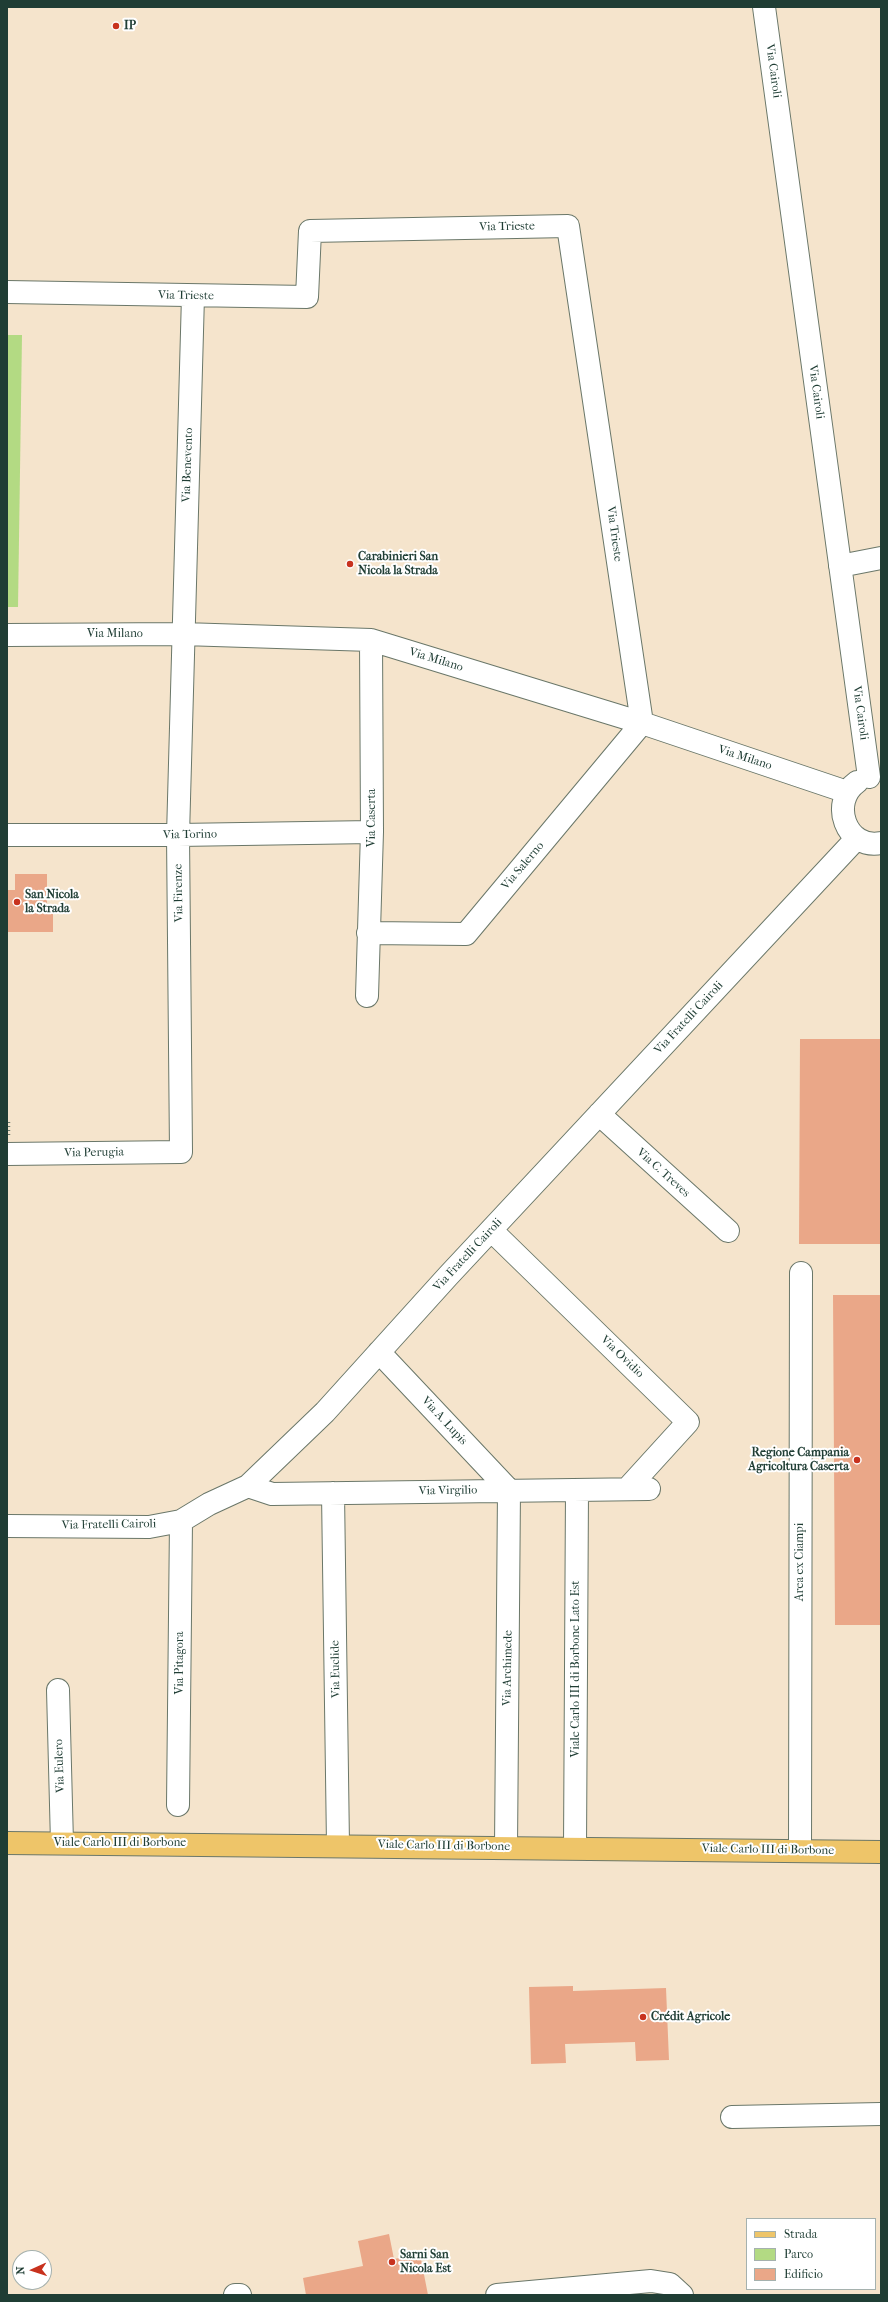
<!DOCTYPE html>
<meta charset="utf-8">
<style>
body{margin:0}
#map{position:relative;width:888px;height:2302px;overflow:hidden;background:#f5e4cc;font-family:"IM FELL French Canon",serif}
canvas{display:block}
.frame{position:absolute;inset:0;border:8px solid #1f3d34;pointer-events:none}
.legend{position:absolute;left:746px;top:2218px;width:130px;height:72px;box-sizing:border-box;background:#fff;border:1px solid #a5b1ae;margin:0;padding:5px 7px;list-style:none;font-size:12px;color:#1f3d34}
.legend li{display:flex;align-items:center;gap:8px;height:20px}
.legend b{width:20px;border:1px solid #a5b1ae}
.north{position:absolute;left:12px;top:2250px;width:40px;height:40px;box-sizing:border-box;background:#fff;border:1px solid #a5b1ae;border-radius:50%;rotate:267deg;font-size:11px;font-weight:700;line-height:16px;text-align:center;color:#1f3d34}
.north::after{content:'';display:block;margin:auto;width:14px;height:18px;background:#c8321e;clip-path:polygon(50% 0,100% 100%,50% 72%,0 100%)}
</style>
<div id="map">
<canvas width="888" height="2302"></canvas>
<div class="frame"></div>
<ul class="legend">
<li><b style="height:5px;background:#eec569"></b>Strada</li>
<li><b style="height:11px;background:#b3da83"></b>Parco</li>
<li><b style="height:11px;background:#eaa788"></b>Edificio</li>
</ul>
<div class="north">N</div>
</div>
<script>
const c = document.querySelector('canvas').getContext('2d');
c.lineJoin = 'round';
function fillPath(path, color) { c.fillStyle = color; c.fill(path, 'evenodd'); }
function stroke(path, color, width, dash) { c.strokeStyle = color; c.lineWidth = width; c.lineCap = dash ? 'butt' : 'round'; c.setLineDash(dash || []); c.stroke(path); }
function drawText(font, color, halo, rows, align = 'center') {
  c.font = font + ' "IM FELL French Canon",serif'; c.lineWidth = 4; c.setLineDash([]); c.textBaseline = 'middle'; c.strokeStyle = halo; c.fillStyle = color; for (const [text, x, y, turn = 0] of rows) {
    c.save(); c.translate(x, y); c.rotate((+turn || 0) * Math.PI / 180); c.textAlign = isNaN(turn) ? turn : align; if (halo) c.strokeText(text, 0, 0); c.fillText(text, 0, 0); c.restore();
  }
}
fillPath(new Path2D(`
 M 7,335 L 22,335 L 18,607 L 7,607 Z`), '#b3da83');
fillPath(new Path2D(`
 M 15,874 L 47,874 L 47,912 L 53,912 L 53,932 L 7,932 L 7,890 L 15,890 Z
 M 800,1039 L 881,1039 L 881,1244 L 799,1244 Z
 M 833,1295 L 881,1295 L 881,1625 L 835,1625 Z
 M 573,1986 L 573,1991 L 666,1988 L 669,2060 L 636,2061 L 635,2042 L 565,2044 L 566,2063 L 531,2064 L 529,1987 Z
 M 389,2234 L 394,2259 L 420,2254 L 428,2295 L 306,2295 L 303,2278 L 363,2266 L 358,2241 Z`), '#eaa788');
const minor = new Path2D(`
 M 764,7 L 869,777
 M 7,292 L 307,297 L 310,231 L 568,226 L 642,723 L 466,934 L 368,933
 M 840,566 L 881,558
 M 7,635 L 183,634 L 371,640 L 642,723 L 847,792
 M 857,782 C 829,802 846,850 881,843
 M 7,835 L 178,835 L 372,832
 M 367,996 L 372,832 L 371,640
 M 599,1114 L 728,1231
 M 7,1154 L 181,1152 L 178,835 L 193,296
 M 491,1230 L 688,1422 L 627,1489
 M 379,1352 L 509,1490 L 506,1847
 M 248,1486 L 272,1494 L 649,1489
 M 333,1493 L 338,1845
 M 7,1526 L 149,1527 L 181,1521 L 209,1504 L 248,1486 L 325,1412 L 448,1276 L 857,838
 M 58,1690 L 62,1843
 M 178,1805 L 181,1521
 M 575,1848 L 577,1490
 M 800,1851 L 801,1273
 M 732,2117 L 881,2114
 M 235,2295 L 240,2295
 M 497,2295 L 651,2281 L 670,2284 L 682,2295`);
const major = new Path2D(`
 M 7,1843 L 881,1852`);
stroke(minor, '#6a7769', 24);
stroke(major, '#6a7769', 24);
stroke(new Path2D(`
 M 9,1135 L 9,1121`), '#6a7769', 2.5, [1, 3]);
stroke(minor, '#fff', 22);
stroke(major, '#eec569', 22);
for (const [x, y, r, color] of [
 [116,26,4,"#c8321e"],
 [350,564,4,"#c8321e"],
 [17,902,4,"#c8321e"],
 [857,1460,4,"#c8321e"],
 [643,2017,4,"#c8321e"],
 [392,2262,4,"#c8321e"]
]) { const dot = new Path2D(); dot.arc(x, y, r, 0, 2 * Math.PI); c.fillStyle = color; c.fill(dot); stroke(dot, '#fff', 1.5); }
drawText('bold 12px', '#1f3d34', '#fff', [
 ["IP",124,26],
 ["Carabinieri San",358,557],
 ["Nicola la Strada",358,571],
 ["San Nicola",25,895],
 ["la Strada",25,909],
 ["Regione Campania",849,1453,"right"],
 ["Agricoltura Caserta",849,1467,"right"],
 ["Crédit Agricole",651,2017],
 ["Sarni San",400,2255],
 ["Nicola Est",400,2269]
], 'left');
drawText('12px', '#1f3d34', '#fff', [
 ["Via Cairoli",773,71,82],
 ["Via Trieste",507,227,-1],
 ["Via Trieste",186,296,1],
 ["Via Cairoli",816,392,82],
 ["Via Benevento",188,465,-88],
 ["Via Trieste",614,534,82],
 ["Via Milano",115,634],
 ["Via Milano",436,660,17],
 ["Via Cairoli",860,713,82],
 ["Via Milano",745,758,18],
 ["Via Caserta",372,818,-90],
 ["Via Torino",190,835,-1],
 ["Via Salerno",523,866,-50],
 ["Via Firenze",179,893,-91],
 ["Via Fratelli Cairoli",689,1018,-47],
 ["Via Perugia",94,1153,-1],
 ["Via C. Treves",663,1173,42],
 ["Via Fratelli Cairoli",468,1255,-47],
 ["Via Ovidio",622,1357,44],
 ["Via A. Lupis",444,1421,47],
 ["Via Virgilio",448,1491,-1],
 ["Via Fratelli Cairoli",109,1525,-1],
 ["Area ex Ciampi",800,1562,-90],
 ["Via Pitagora",180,1663,-90],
 ["Via Archimede",508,1668,-89],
 ["Via Euclide",336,1669,-91],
 ["Viale Carlo III di Borbone Lato Est",576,1669,-90],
 ["Via Eulero",60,1766,-92],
 ["Viale Carlo III di Borbone",120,1843],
 ["Viale Carlo III di Borbone",444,1846,1],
 ["Viale Carlo III di Borbone",768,1850,1]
]);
</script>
